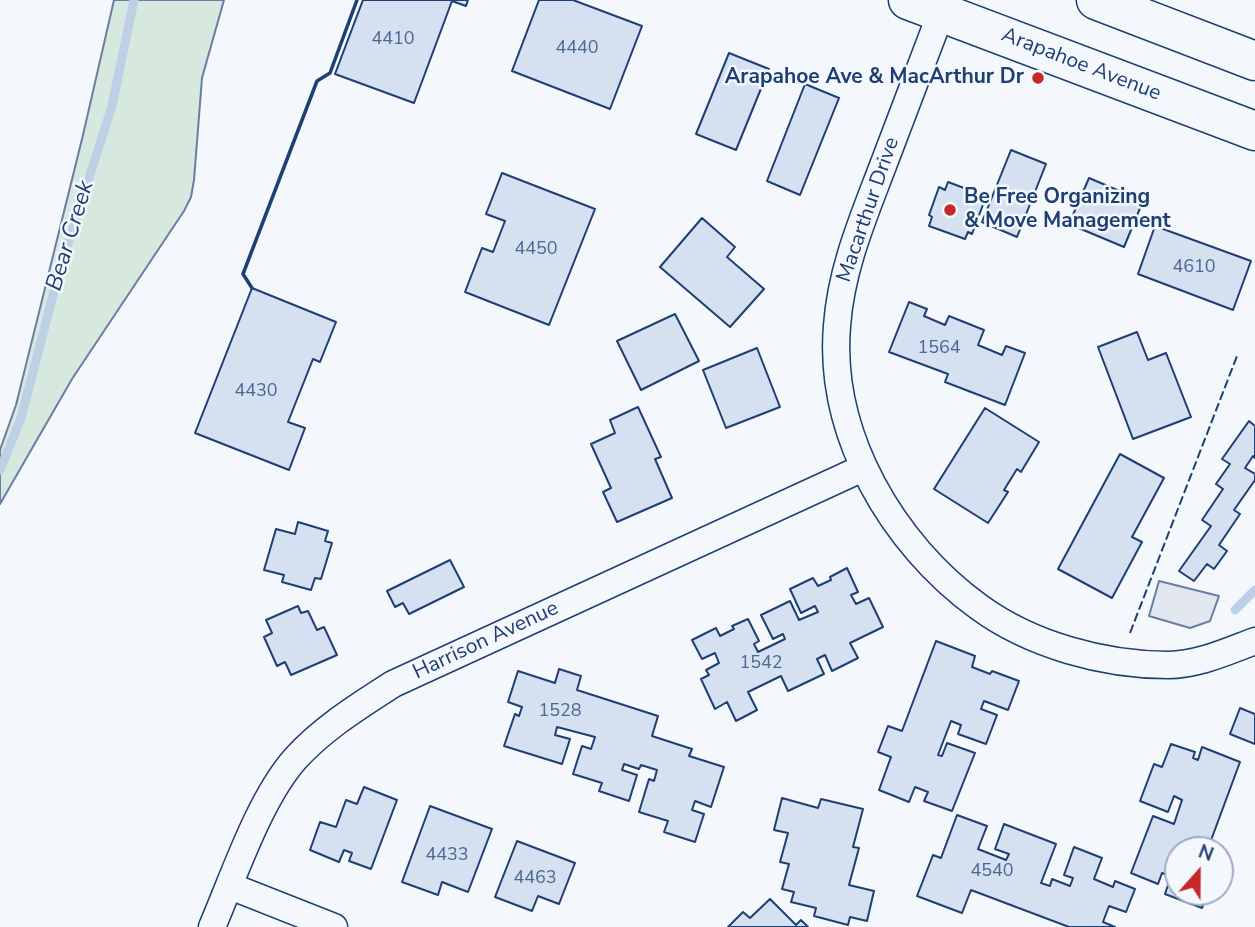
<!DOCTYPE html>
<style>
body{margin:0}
#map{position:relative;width:1255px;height:927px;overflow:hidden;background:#f4f7fb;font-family:"Nunito Sans",sans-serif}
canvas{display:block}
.north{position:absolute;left:1164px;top:836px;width:70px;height:70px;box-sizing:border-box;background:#f4f7fb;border:2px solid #9eadc5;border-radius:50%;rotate:21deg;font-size:19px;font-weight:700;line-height:28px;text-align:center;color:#1d3f73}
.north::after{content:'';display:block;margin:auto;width:24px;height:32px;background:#c62828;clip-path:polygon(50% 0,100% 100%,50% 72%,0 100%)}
</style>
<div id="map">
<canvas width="1255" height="927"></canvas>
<div class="north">N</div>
</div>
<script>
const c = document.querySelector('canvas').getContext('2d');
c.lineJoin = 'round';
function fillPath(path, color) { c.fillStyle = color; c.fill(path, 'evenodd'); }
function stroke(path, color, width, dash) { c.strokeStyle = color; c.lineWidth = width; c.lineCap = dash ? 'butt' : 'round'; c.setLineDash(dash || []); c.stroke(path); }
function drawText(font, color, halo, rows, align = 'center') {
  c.font = font + ' "Nunito Sans",sans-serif'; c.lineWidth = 5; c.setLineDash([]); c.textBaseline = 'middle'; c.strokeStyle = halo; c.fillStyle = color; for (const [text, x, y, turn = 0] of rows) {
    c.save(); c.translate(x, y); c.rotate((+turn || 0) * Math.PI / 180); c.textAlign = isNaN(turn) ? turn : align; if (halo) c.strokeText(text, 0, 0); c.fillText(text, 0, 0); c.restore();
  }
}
const green = new Path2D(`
 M 114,0 L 224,0 L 202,78 L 194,180 L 191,197 L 184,211 L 72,379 L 0,504 L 0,450 L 16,405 L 83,135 Z`);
fillPath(green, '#d7e8df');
stroke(green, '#687fa3', 2);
const parking = new Path2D(`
 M 1159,581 L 1219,596 L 1210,621 L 1190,628 L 1149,616 Z`);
fillPath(parking, '#e3e8f0');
stroke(parking, '#687fa3', 2);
stroke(new Path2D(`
 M 0,470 L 21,418 L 59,272 L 112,106 L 134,0
 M 1235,610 L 1255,590`), '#bed0e5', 9);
const building = new Path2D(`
 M 363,0 L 468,0 L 466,6 L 452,1 L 414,103 L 335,74 Z
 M 539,0 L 573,0 L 642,26 L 610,109 L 512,71 Z
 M 729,53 L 769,69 L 736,150 L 696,134 Z
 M 805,84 L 839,98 L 800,195 L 767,181 Z
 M 1011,150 L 1046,164 L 1017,237 L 982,222 Z
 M 502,173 L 595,209 L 549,325 L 465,292 L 482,248 L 493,252 L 505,221 L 486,214 Z
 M 1089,178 L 1143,201 L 1124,247 L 1069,224 Z
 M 948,182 L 980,194 L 978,199 L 984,202 L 972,234 L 968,232 L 965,239 L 929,226 L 932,217 L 929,215 L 939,187 L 945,190 Z
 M 702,218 L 735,247 L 727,257 L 764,289 L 730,327 L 660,267 Z
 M 1155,226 L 1251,261 L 1233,310 L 1138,274 Z
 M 252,288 L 336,322 L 320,362 L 313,359 L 288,422 L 305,428 L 289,470 L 195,433 Z
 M 909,302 L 927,309 L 924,316 L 945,325 L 949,316 L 984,330 L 978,345 L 1002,355 L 1006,346 L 1025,353 L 1005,405 L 945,382 L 948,374 L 889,352 Z
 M 675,314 L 699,361 L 641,390 L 617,341 Z
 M 1137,332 L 1148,360 L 1166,353 L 1191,417 L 1133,439 L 1098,347 Z
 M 757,348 L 780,407 L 726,428 L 703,370 Z
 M 638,407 L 661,457 L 655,459 L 672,498 L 617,522 L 603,492 L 611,488 L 591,444 L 615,433 L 610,420 Z
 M 985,408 L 1039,442 L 1021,472 L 1017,469 L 1004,490 L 1008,492 L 988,523 L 934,489 Z
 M 1249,421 L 1255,426 L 1255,458 L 1253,456 L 1245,468 L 1255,474 L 1255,480 L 1234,510 L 1240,514 L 1219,545 L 1227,551 L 1214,569 L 1207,564 L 1194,581 L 1179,571 L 1211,526 L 1202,520 L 1223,489 L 1216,484 L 1230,464 L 1222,459 Z
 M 1120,454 L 1164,478 L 1132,537 L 1142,542 L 1112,598 L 1058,569 Z
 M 298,522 L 328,531 L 325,541 L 332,543 L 321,579 L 315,578 L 311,590 L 282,582 L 284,575 L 264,570 L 276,529 L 295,534 Z
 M 450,560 L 464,587 L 409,614 L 403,603 L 395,607 L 387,591 Z
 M 847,568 L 858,592 L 851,595 L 856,604 L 869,598 L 883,627 L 850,643 L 858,658 L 832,671 L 825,655 L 817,659 L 824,674 L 788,691 L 781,676 L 748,692 L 757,710 L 736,721 L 727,702 L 715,709 L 701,679 L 709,675 L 706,670 L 719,663 L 715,653 L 702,659 L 692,640 L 716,628 L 720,636 L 734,629 L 732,626 L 748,619 L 759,641 L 754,644 L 758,652 L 785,639 L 783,634 L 773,639 L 761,615 L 790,601 L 799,620 L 818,612 L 815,606 L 801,613 L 790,589 L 813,578 L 818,586 L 831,580 L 830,577 Z
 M 298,606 L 301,613 L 308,611 L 317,630 L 324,627 L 337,655 L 291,675 L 285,662 L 277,666 L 264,637 L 272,633 L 266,620 Z
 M 936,641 L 975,656 L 972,667 L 990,674 L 992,671 L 1019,681 L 1008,710 L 984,701 L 981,709 L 997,715 L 986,744 L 958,734 L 961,725 L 951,721 L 938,755 L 942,756 L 947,743 L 975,753 L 952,811 L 924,801 L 928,792 L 915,787 L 909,802 L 879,790 L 891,757 L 878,752 L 888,726 L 902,731 Z
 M 559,669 L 581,676 L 577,690 L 658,716 L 652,736 L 692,749 L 689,756 L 724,767 L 711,807 L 695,801 L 692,810 L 704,814 L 695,842 L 664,832 L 668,821 L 639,812 L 649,779 L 654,781 L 657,770 L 641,765 L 639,769 L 624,764 L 622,770 L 637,775 L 629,801 L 599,791 L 602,783 L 573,774 L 582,746 L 591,749 L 595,737 L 557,727 L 555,735 L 570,739 L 562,764 L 504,746 L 515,714 L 519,716 L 522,707 L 508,702 L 518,671 L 555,683 Z
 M 1240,708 L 1255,714 L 1255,744 L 1230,734 Z
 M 1171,744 L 1195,752 L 1193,758 L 1198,760 L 1202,747 L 1240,762 L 1210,843 L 1212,844 L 1209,850 L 1178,850 L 1178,892 L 1208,892 L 1202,908 L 1165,894 L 1171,876 L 1162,873 L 1158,884 L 1131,873 L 1153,816 L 1174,824 L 1182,800 L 1174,796 L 1168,812 L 1140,801 L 1154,764 L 1162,767 Z
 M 364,787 L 397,800 L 371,869 L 349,861 L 352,853 L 344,850 L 339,862 L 310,850 L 320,822 L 336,827 L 346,800 L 357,804 Z
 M 782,798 L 818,808 L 821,799 L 863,809 L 853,847 L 859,848 L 849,885 L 874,891 L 867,921 L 850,917 L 848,925 L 814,916 L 816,908 L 791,902 L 794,892 L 782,889 L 789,864 L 780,862 L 788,833 L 774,830 Z
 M 430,806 L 492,829 L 468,892 L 442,882 L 438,895 L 402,882 Z
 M 957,815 L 987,826 L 978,849 L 1006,860 L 1009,854 L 995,849 L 1004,824 L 1056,844 L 1041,883 L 1050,886 L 1052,879 L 1070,886 L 1073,878 L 1064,875 L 1074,847 L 1102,858 L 1094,879 L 1113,887 L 1115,881 L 1135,889 L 1126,912 L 1109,906 L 1103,922 L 1115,927 L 1069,927 L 971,890 L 962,913 L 917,896 L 933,855 L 941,858 Z
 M 517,841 L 575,863 L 559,904 L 538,896 L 532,911 L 495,897 Z
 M 770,899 L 796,925 L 801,920 L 808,927 L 728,927 L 743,912 L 750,918 Z`);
fillPath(building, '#d5e0f0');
stroke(building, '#1d3f73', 2);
const minor = new Path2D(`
 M 946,0 C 925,54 905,109 884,163 C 864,216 841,268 837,326 C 828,434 892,544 979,607 C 1031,645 1104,665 1168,665 C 1198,665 1228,651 1255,641
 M 230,886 L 334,927
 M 212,927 C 234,876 259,800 295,759 C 323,728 359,706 393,684 L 863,468`);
const primary = new Path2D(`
 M 908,0 L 1255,131
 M 1096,0 L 1255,61`);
stroke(minor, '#1d3f73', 29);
stroke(primary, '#1d3f73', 41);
stroke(minor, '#f4f7fb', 26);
stroke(primary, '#f4f7fb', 38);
stroke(new Path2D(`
 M 1130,633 L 1237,356`), '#1d3f73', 2, [9, 3.5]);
stroke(new Path2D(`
 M 252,288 L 243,274 L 317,81 L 330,73 L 357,0`), '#1d3f73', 3.5);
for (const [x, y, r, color] of [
 [1038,78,7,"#c62828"],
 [950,210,7,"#c62828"]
]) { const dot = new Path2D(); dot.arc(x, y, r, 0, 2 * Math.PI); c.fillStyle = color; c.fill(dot); stroke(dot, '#f4f7fb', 2.5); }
drawText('18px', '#4b6792', null, [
 ["4410",393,40],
 ["4440",577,49],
 ["4450",536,250],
 ["4610",1194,268],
 ["1564",939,349],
 ["4430",256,392],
 ["1542",761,664],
 ["1528",560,712],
 ["4433",447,856],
 ["4540",992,872],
 ["4463",535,879]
]);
drawText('21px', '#1d3f73', '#f4f7fb', [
 ["Arapahoe Avenue",1081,65,21],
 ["Macarthur Drive",869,210,-71],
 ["Harrison Avenue",486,641,-25]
]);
drawText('bold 21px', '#1d3f73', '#f4f7fb', [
 ["Arapahoe Ave & MacArthur Dr",1024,78],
 ["Be Free Organizing",964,198,"left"],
 ["& Move Management",964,222,"left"]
], 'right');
drawText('italic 23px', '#1d3f73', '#f4f7fb', [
 ["Bear Creek",71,236,-73]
]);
</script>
